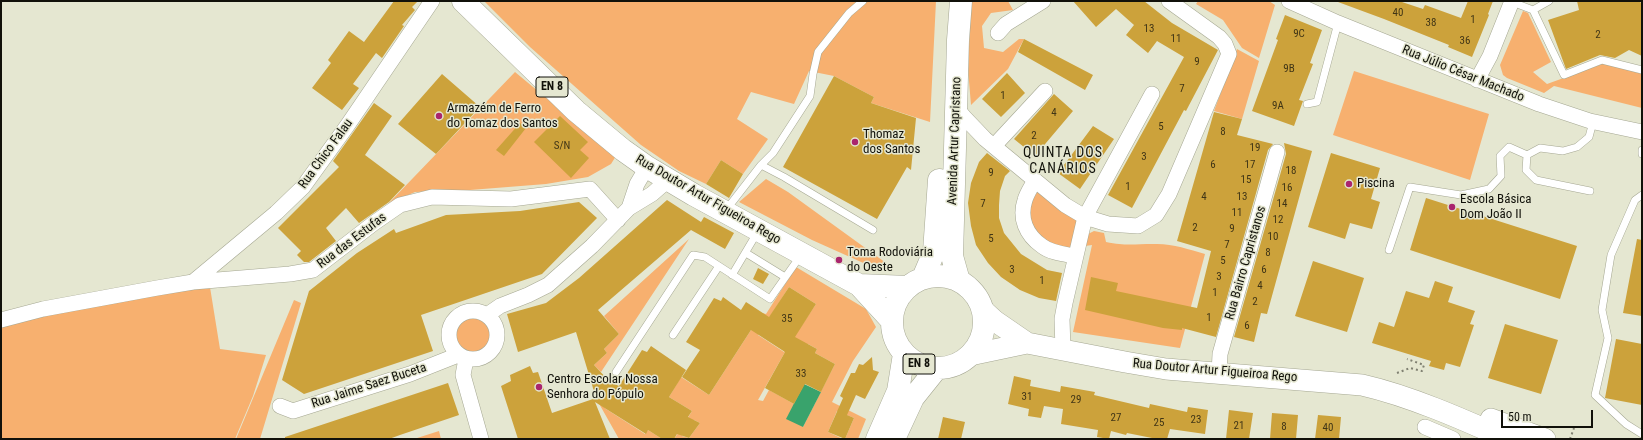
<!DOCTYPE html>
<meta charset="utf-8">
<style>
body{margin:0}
#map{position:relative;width:1643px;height:440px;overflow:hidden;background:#e5e7d1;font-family:"Roboto Condensed",sans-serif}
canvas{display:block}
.frame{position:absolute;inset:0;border:2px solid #11110a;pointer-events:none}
.scale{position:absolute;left:1501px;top:410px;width:92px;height:18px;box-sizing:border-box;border:2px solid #11110a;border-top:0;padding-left:5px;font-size:12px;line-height:14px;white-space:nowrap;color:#11110a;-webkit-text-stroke:3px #e5e7d1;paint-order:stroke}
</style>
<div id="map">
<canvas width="1643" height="440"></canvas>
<div class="frame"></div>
<div class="scale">50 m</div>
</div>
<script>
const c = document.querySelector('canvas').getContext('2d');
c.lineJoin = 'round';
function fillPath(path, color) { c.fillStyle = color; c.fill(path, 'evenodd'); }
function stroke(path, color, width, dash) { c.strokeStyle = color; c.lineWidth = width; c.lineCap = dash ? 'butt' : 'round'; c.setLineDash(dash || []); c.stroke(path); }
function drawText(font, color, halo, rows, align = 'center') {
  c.font = font + ' "Roboto Condensed",sans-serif'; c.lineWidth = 3; c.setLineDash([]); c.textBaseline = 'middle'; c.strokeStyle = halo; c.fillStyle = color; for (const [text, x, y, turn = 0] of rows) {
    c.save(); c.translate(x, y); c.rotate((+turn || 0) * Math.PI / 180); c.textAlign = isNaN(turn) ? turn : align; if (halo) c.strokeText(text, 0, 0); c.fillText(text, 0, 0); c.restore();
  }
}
fillPath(new Path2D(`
 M 484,1 L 936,1 L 930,122 L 871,103 L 874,97 L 834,76 L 809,71 L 794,104 L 751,92 L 737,119 L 768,139 L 743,174 L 721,160 L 706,184 L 679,171 L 641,145 L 530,47 Z
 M 971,1 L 1008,1 L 1013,10 L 991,13 L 982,26 L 984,48 L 1003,52 L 1019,39 L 1024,39 L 1008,69 L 971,105 L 968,69 Z
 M 1198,1 L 1269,1 L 1275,5 L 1259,58 L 1242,48 L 1223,20 L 1196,4 Z
 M 1523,11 L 1528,13 L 1551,62 L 1533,72 L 1547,84 L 1605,63 L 1642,74 L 1642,108 L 1554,86 L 1544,93 L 1507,78 L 1503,75 L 1500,65 Z
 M 1237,49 L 1259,61 L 1242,119 L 1214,111 Z
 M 1354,71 L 1489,114 L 1470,180 L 1333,135 Z
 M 515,72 L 616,156 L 611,164 L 588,177 L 546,184 L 470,190 L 415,192 L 388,204 Z
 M 766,179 L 788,192 L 893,268 L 879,270 L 812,240 L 739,202 Z
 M 1039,189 L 1079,217 L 1070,248 C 1047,244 1025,233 1031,206 C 1032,200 1036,194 1039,189 Z
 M 1094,231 L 1104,233 L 1106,242 C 1126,246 1134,244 1153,244 C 1171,243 1188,249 1205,254 L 1180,348 L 1073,332 L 1092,245 L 1085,246 L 1088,234 Z
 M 689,239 L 601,372 L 594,365 L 607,353 L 604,349 L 619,334 L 604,316 Z
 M 796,267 L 866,309 L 876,327 L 853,361 L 832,402 L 866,419 L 858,439 L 845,439 L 854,418 L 837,411 L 828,432 L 843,439 L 674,439 L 683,426 L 682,436 L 689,438 L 700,423 L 694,420 L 691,423 L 686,421 L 692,411 L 669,397 L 681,377 L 709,395 L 762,313 L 766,314 ZM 789,287 L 816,304 L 784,352 L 758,335 ZM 808,344 L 817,349 L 815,353 L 835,364 L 803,427 L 794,404 L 769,390 L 763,401 L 758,400 L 785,352 L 799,360 Z
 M 209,281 L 220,349 L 266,355 L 253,396 L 235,439 L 1,439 L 1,321 Z
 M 294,300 L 301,303 L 260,439 L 236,439 Z
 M449 335a24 24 0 1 1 48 0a24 24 0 1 1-48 0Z
 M 597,400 L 606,409 L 645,434 L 648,430 L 662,439 L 619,439 Z
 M 439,431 L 441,439 L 414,439 Z`), '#f7b06f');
fillPath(new Path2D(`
 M 804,384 L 821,392 L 803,427 L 786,419 Z`), '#39a36c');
fillPath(new Path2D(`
 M 394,1 L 418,1 L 412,7 L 415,10 L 402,25 L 404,26 L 382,58 L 376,53 L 353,84 L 359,88 L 342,110 L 312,88 L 331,63 L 328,60 L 349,31 L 364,42 Z
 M 1073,1 L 1144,1 L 1172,23 L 1218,50 L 1186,111 L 1184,110 L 1132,208 L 1108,195 L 1184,57 L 1157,41 L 1148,53 L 1126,35 L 1134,25 L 1116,9 L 1096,27 Z
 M 1338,1 L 1399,1 L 1423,9 L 1425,5 L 1461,18 L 1468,1 L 1493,1 L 1488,14 L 1489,15 L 1472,57 L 1448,47 L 1449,45 L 1384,19 L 1338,2 Z
 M 1577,1 L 1640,1 L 1642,6 L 1642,56 L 1629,50 L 1615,58 L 1600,55 L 1566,69 L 1548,20 L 1579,10 Z
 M 1285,15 L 1322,30 L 1310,63 L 1313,64 L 1299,100 L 1303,101 L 1294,126 L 1252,111 L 1278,40 L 1276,39 Z
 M 1024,39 L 1093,75 L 1085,90 L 1018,52 Z
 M 1007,73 L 1025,93 L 1001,117 L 982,99 Z
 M 442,74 L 480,107 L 436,154 L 398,124 Z
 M 834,76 L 874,97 L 871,103 L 916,118 L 911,170 L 907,167 L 877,219 L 783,167 Z
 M 1054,94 L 1073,111 L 1035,156 L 1014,139 Z
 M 374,103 L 392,116 L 365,155 L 405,185 L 389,202 L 359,223 L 346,208 L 326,228 L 336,241 L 309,262 L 304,262 L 297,255 L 301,251 L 278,228 L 339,167 L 333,161 Z
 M 1214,112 L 1242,119 L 1237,135 L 1273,144 L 1268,150 L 1216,337 L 1182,328 L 1182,330 L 1163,328 L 1085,310 L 1091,277 L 1118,283 L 1116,291 L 1197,308 L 1211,251 L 1177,241 Z
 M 560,116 L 588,142 L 580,150 L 589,158 L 571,178 L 534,142 Z
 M 520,123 L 526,128 L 504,156 L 496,150 Z
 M 1093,126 L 1114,139 L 1080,189 L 1058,173 Z
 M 1284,143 L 1312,151 L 1267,314 L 1261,313 L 1254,342 L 1234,337 L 1286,154 Z
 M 987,153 L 1010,171 L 1005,176 L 1000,191 L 999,205 L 999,218 L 1004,233 L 1021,254 L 1047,270 L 1062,273 L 1056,301 L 1039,298 L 1020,290 L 1001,277 L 988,263 L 976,245 L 971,226 L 968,203 L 971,183 L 979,162 Z
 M 1331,153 L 1380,168 L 1371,199 L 1380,202 L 1372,229 L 1350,223 L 1345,239 L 1308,227 Z
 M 721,160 L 743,174 L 729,198 L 706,184 Z
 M 1426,198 L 1577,246 L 1560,299 L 1410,250 Z
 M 667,200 L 701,222 L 704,217 L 734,233 L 725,249 L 691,230 L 598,310 L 619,334 L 604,349 L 607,353 L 594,365 L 610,382 L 619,386 L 642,350 L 647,352 L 651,346 L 686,370 L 669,397 L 692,411 L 688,417 L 700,423 L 689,438 L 677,434 L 674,439 L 662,439 L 648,430 L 646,434 L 595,402 L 610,439 L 518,439 L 501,386 L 511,381 L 510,375 L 530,366 L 533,373 L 538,372 L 552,413 L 596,398 L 576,332 L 518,352 L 507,314 L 546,303 L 579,278 Z
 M 579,202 L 597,218 L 542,274 L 421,315 L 433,351 L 304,394 L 282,380 L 309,291 L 357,253 L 394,229 L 396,233 L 446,215 L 520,211 Z
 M 1637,239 L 1642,240 L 1642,316 L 1623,313 Z
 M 1313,261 L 1364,278 L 1347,332 L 1295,316 Z
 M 758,268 L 769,274 L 763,284 L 753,279 Z
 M 1435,281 L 1453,287 L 1448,302 L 1475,311 L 1470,324 L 1474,325 L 1460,367 L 1446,363 L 1444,370 L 1429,366 L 1431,361 L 1372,343 L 1379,322 L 1394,327 L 1406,291 L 1429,298 Z
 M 789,287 L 816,304 L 795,337 L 817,349 L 815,353 L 835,364 L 821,392 L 805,384 L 794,404 L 765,388 L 785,352 L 751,330 L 709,395 L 682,377 L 700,350 L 686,342 L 714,298 L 721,301 L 723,297 L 741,310 L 746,302 L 769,317 Z
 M 1505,324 L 1558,340 L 1541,394 L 1488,378 Z
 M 1616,339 L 1642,344 L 1642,405 L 1605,398 Z
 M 872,357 L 873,370 L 879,372 L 865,399 L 856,395 L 847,415 L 854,418 L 845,439 L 828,432 L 843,398 L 840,396 L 851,373 L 855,373 L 859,364 L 863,365 Z
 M 1014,376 L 1031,380 L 1030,386 L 1060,392 L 1061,386 L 1095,392 L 1094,395 L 1149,408 L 1150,404 L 1187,412 L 1188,407 L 1208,410 L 1205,434 L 1170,429 L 1167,439 L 1157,439 L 1127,433 L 1126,435 L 1111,431 L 1109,439 L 1097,437 L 1098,430 L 1061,424 L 1063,409 L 1044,406 L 1041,418 L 1028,416 L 1029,409 L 1008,404 Z
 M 448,383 L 459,415 L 400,435 L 389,439 L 285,439 L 285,437 Z
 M 1229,410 L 1253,413 L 1249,439 L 1226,439 Z
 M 1272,413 L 1298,415 L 1296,439 L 1270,439 Z
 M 1318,415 L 1341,417 L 1339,439 L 1315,439 Z
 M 943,417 L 965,422 L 961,439 L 938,439 Z`), '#cca23b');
const service = new Path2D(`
 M 1512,2 L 1533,10 L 1549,1
 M 1533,10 L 1564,75 L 1602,60 L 1642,70
 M 1307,104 L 1317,102 L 1338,23
 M 1642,150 L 1642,154
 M 761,165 L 773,153 L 810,96 L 813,74 L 818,52 L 849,13 L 863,1
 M 1590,191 L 1536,180 L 1526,170 L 1527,155 L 1540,148 L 1563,151 L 1577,147 L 1589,137 L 1593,122
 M 1642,195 L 1635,200 L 1611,255 L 1602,310 L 1608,338 L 1595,395 L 1626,424 L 1642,434
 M 726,210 L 761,165 L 784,177 L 873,230
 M 1389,250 L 1410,187 L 1461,195 L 1489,189 L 1501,176 L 1500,156 L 1509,147 L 1527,155
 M 746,253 L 785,277
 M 732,275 L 757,233
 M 673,335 L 719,266
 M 616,372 L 693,255 L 705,257 L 770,299 L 801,255`);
const minor = new Path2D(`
 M 1289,1 L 1338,23 L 1539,104 L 1590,121 L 1642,132
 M 998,33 L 1006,24 L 1043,1
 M 1477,80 L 1490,56 L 1512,1
 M 955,106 L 964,117 L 985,139 L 1065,205 L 1085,217 L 1108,224 L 1138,226 L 1156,215 L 1169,194 L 1229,54 L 1225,44 L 1219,37 L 1169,1
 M 994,146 L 1045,91
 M 1035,180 C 1032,186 1027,193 1025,200 C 1019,218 1026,235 1042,246 C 1051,253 1064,254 1075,256
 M 629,208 L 637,184 L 647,167
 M 193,282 L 276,213 L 303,187 L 347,126 L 432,1
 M449 335a24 24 0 1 1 48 0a24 24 0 1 1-48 0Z
 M 487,315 L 500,306 L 528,295 L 548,285 L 592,246 L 629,208 L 652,194 L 668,180
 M 1,320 L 43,309 L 157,288 L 193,282 L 290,274 L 313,270 L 374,223 L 400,205 L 432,197 L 511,199 L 590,189 L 618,220
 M 1063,350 L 1062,319 L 1065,303 L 1085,217 L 1152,94
 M 466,359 L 463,375 L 481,439
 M 1219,374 L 1220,354 L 1277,152
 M 280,406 L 293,411 L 410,374 L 458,355
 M 1425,427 L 1453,439`);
const secondary = new Path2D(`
 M 983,310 L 995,321 L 1027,343
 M 970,355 L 1027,343 L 1125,362 L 1166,369 L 1362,385 C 1410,396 1462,419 1507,439
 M 1491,419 L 1545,439`);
const primary = new Path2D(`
 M 463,1 L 576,111 L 623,150 L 647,167 L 694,195 L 859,285 L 892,321
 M892 322a46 46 0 1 1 92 0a46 46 0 1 1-92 0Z
 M 923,278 L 934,252 L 939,180
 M 959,281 L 952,256 L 958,40 L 961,1
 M 859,285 L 908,287
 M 877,439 L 898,391 L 904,354
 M 894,439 L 913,398 L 937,368`);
stroke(service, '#a5a792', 8);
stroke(minor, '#a5a792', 16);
stroke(secondary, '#a5a792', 22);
stroke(primary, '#a5a792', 23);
stroke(new Path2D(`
 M 1397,373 L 1410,368 L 1422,371 L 1424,365 L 1407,359
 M 1570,439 L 1574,428`), '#808172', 2, [2, 3]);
stroke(service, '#fff', 7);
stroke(minor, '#fff', 15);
stroke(secondary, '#fff', 21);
stroke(primary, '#fff', 22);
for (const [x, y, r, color] of [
 [439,116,4,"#aa256e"],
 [855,142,4,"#aa256e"],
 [1349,184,4,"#aa256e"],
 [1452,207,4,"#aa256e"],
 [839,260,4,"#aa256e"],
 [539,387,4,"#aa256e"]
]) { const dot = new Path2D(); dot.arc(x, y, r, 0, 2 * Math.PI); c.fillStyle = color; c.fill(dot); stroke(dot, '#e5e7d1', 1.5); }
drawText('11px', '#403516', null, [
 ["40",1398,13],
 ["1",1473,20],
 ["38",1431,23],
 ["13",1149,29],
 ["9C",1299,34],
 ["2",1598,35],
 ["11",1176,39],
 ["36",1465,41],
 ["9",1197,62],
 ["9B",1289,69],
 ["7",1182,89],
 ["1",1003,96],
 ["9A",1278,106],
 ["4",1054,113],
 ["5",1161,127],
 ["8",1223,132],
 ["2",1034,136],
 ["S/N",562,146],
 ["19",1255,148],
 ["3",1144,157],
 ["6",1213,165],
 ["17",1250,165],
 ["18",1291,171],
 ["9",991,173],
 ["15",1246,180],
 ["1",1128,187],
 ["16",1287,188],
 ["4",1204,197],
 ["13",1242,197],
 ["7",983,204],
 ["14",1282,204],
 ["11",1237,213],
 ["12",1278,220],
 ["2",1195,228],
 ["9",1232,229],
 ["10",1273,237],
 ["5",991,239],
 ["7",1227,245],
 ["8",1268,253],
 ["5",1223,261],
 ["3",1012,270],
 ["6",1264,270],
 ["3",1219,277],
 ["1",1042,281],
 ["4",1260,286],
 ["1",1215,293],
 ["2",1255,302],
 ["1",1209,318],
 ["35",787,319],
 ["6",1247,326],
 ["33",801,374],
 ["31",1027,397],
 ["29",1076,400],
 ["27",1116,418],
 ["23",1196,420],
 ["25",1159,423],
 ["21",1239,426],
 ["8",1284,427],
 ["40",1328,428]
]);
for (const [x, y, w] of [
 [552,87,32],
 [919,364,32]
]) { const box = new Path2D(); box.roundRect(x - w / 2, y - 10, w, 20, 3); c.fillStyle = '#e5e7d1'; c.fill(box); stroke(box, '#11110a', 1); }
drawText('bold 12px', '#11110a', null, [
 ["EN 8",552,87],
 ["EN 8",919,364]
]);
drawText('13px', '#11110a', '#e5e7d1', [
 ["Rua Júlio César Machado",1463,74,22],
 ["Avenida Artur Capristano",955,141,-88],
 ["Rua Chico Falau",326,154,-54],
 ["Rua Doutor Artur Figueiroa Rego",708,200,30],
 ["Rua das Estufas",352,241,-37],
 ["Rua Bairro Capristanos",1246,263,-74],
 ["Rua Doutor Artur Figueiroa Rego",1215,371,5],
 ["Rua Jaime Saez Buceta",369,386,-18]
]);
drawText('13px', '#11110a', '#e5e7d1', [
 ["Armazém de Ferro",447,109],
 ["do Tomaz dos Santos",447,124],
 ["Thomaz",863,135],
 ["dos Santos",863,150],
 ["Piscina",1357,184],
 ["Escola Básica",1460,200],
 ["Dom João II",1460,215],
 ["Toma Rodoviária",847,253],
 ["do Oeste",847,268],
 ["Centro Escolar Nossa",547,380],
 ["Senhora do Pópulo",547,395]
], 'left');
c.letterSpacing = '1px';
drawText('14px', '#11110a', '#e5e7d1', [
 ["QUINTA DOS",1063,153],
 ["CANÁRIOS",1063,169]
]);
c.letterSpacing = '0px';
</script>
